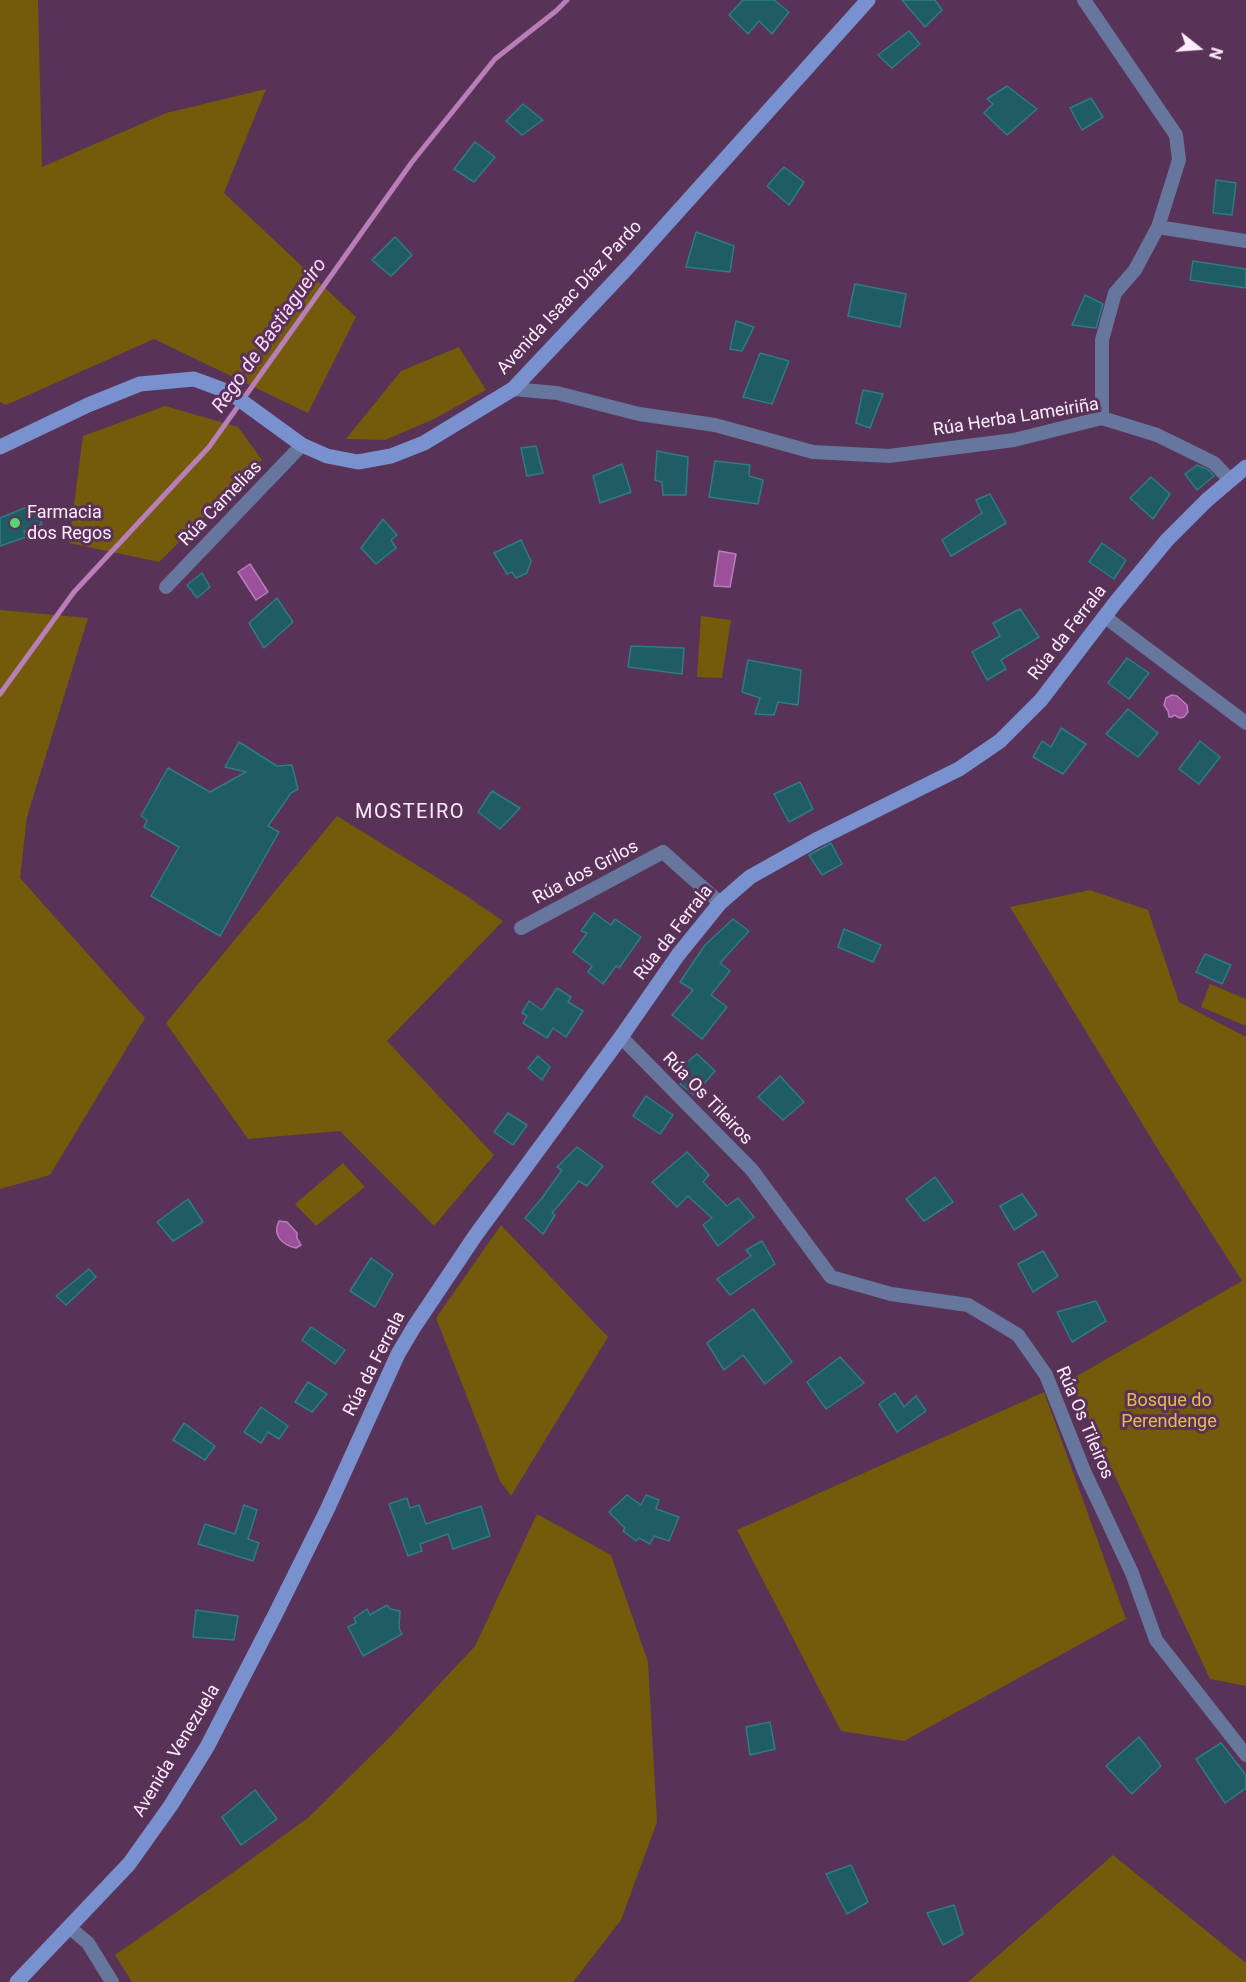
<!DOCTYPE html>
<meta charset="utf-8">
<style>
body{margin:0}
#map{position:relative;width:1246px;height:1982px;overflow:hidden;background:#583257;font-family:Roboto,sans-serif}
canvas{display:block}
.north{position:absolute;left:1168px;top:18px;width:60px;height:60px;-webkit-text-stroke:4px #583257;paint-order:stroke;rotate:107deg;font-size:16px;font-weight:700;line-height:24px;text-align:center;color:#feebfd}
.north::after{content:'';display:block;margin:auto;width:21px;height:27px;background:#feebfd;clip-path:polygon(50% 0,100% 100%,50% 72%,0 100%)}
</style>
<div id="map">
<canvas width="1246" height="1982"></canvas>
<div class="north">N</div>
</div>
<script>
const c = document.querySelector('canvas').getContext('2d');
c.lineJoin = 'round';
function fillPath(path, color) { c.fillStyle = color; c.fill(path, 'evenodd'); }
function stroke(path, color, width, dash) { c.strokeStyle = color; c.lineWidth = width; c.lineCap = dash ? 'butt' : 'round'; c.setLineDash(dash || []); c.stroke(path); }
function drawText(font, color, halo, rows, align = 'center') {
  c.font = font + ' Roboto,sans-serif'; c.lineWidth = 6; c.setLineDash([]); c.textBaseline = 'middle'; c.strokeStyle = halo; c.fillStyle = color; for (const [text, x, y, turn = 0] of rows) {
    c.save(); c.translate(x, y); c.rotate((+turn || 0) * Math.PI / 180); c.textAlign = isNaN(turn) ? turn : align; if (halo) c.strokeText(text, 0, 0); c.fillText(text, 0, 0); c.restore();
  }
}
fillPath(new Path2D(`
 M 0,0 L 38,0 L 42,167 L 166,113 L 266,89 L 224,193 L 356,317 L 308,413 L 154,339 L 6,405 L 0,402 Z
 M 459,347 L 486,390 L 434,419 L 385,440 L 346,439 L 401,371 Z
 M 165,406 L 238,427 L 262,460 L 159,562 L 69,543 L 83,436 Z
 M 0,610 L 88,618 L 27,817 L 20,878 L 145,1018 L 50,1175 L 0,1189 Z
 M 701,616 L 731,620 L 722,678 L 697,677 Z
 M 337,816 L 462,893 L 503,921 L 387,1041 L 494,1155 L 434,1226 L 340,1131 L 248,1139 L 166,1023 Z
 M 1090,890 L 1148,910 L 1179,1002 L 1246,1037 L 1246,1686 L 1210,1679 L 1070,1380 L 1242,1281 L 1162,1156 L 1010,907 Z
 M 1210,984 L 1246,999 L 1246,1026 L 1201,1007 Z
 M 343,1163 L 365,1187 L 316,1226 L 295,1204 Z
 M 501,1225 L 608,1337 L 511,1496 L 500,1481 L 436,1318 Z
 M 1044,1392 L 1126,1619 L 904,1741 L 841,1731 L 737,1530 Z
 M 537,1514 L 611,1555 L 648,1662 L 657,1822 L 621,1920 L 573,1982 L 132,1982 L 115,1955 L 231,1874 L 309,1817 L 390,1737 L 475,1646 Z
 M 1113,1855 L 1246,1963 L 1246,1982 L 968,1982 Z`), '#745a0b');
const water = new Path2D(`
 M 719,551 L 736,554 L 730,587 L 714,586 Z
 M 250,564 L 268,592 L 256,600 L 238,572 Z
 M 1172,695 L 1177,696 L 1187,705 L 1188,712 L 1184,717 L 1180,718 L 1174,715 L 1172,717 L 1169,717 L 1168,711 L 1164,705 L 1166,698 Z
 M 279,1221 L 287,1222 L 297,1233 L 297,1238 L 301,1245 L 296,1248 C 282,1245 272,1235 279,1221 Z`);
fillPath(water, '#9c509b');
stroke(water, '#b97eb8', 1.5);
stroke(new Path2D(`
 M 0,694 L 74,592 L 209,447 L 412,162 L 495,59 L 556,11 L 567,0`), '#b97eb8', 5);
const building = new Path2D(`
 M 743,0 L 774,0 L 789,12 L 772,34 L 759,21 L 748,34 L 729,15 Z
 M 902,0 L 935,0 L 942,10 L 925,27 Z
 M 909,31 L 920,44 L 892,68 L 878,55 Z
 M 1007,86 L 1037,109 L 1007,135 L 984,113 L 993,104 L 987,99 Z
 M 1091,98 L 1103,117 L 1082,130 L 1070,108 Z
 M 523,104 L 543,120 L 522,135 L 506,121 Z
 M 475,142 L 495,157 L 474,182 L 454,169 Z
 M 784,167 L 804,182 L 789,205 L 767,186 Z
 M 1216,180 L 1236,183 L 1232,215 L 1213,213 Z
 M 696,232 L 734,246 L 730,272 L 686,267 Z
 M 395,237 L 412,255 L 391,276 L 372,260 Z
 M 1193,261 L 1246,269 L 1246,288 L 1190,280 Z
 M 855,284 L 906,294 L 900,327 L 848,316 Z
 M 1085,295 L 1103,304 L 1096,328 L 1072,325 Z
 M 736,321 L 754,327 L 742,351 L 730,349 Z
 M 760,353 L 789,361 L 772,404 L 743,397 Z
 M 863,390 L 883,394 L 870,428 L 856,423 Z
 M 536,446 L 543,473 L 527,476 L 521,448 Z
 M 657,451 L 688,457 L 686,495 L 663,495 L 662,482 L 655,480 Z
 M 715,461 L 750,465 L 749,476 L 763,480 L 758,504 L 709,497 Z
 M 622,464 L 631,492 L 600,503 L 593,476 Z
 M 1197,465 L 1209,470 L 1214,476 L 1197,490 L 1185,474 Z
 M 1151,477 L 1170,494 L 1153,519 L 1130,498 Z
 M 990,494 L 1006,523 L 951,556 L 942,540 L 982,513 L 976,500 Z
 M 34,504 L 42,524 L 24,531 L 26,537 L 0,546 L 0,518 Z
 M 383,519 L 397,535 L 391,540 L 396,548 L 376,564 L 361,548 Z
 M 521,540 L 531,561 L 527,573 L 516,578 L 512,572 L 507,574 L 494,553 Z
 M 1102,543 L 1126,560 L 1114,579 L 1089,562 Z
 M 202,573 L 210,587 L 197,598 L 187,585 Z
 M 277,598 L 293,622 L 264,648 L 249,623 Z
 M 1020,609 L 1039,637 L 1001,660 L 1006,669 L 987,680 L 972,652 L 1000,636 L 993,623 Z
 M 631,646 L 684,648 L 682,674 L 628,667 Z
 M 1127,658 L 1149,673 L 1129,699 L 1108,683 Z
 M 748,660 L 801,670 L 798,705 L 778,702 L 774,715 L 755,714 L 760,698 L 742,692 Z
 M 1128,709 L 1158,733 L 1138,757 L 1106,734 Z
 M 1061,728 L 1086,744 L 1063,774 L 1033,757 L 1042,741 L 1051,747 Z
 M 1200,741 L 1220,757 L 1199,784 L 1179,769 Z
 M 239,742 L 277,766 L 292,765 L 298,789 L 291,793 L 268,826 L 279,832 L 220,936 L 151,896 L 179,847 L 144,827 L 147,820 L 141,816 L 168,768 L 210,792 L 246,772 L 225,767 Z
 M 800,782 L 813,809 L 789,822 L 774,794 Z
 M 492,791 L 520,808 L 500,829 L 478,812 Z
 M 831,843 L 842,864 L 822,875 L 809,855 Z
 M 594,913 L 611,925 L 615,919 L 641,937 L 619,968 L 616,966 L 603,984 L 588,972 L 592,966 L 573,952 L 587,933 L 581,931 Z
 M 733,919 L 749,931 L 720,963 L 730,971 L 711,995 L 727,1007 L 702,1039 L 672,1015 L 693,990 L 680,982 L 705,945 Z
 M 844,929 L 881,945 L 873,962 L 838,947 Z
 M 1205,954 L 1231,965 L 1222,984 L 1196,972 Z
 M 557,988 L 571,997 L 568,1002 L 583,1011 L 566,1037 L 553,1028 L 547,1038 L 523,1023 L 527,1016 L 522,1013 L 529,1001 L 542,1010 Z
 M 697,1054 L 715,1071 L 694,1095 L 680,1084 L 690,1073 L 681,1067 Z
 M 538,1056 L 550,1067 L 542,1080 L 528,1068 Z
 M 780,1076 L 804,1102 L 783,1120 L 758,1097 Z
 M 646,1096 L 673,1115 L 660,1134 L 633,1116 Z
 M 508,1113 L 527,1125 L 513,1145 L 494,1132 Z
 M 577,1147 L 603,1166 L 587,1186 L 579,1181 L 552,1213 L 555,1215 L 543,1234 L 525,1218 L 542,1198 L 562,1170 L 557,1167 Z
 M 687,1152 L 709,1175 L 703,1182 L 727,1206 L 738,1198 L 754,1217 L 718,1246 L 703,1225 L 712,1218 L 688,1196 L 677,1207 L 652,1182 Z
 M 935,1177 L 953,1202 L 924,1221 L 906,1199 Z
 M 1022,1194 L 1037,1215 L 1014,1230 L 1000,1206 Z
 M 188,1199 L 203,1222 L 173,1241 L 157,1222 Z
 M 762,1241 L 775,1264 L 730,1295 L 717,1279 L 751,1256 L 746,1250 Z
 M 1043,1251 L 1058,1276 L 1033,1292 L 1018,1264 Z
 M 371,1258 L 393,1274 L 375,1307 L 350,1291 Z
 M 89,1269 L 96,1277 L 66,1305 L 56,1296 Z
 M 1096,1301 L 1106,1321 L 1072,1342 L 1057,1312 Z
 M 753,1309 L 792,1362 L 765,1384 L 743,1355 L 724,1370 L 707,1343 Z
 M 311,1327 L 345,1350 L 335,1364 L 302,1340 Z
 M 840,1357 L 864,1383 L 826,1409 L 807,1382 Z
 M 308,1382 L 327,1394 L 312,1412 L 295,1402 Z
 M 895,1393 L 904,1407 L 916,1396 L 926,1411 L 897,1432 L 879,1404 Z
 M 261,1407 L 288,1426 L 279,1439 L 268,1432 L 261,1443 L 244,1432 Z
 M 184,1423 L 215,1446 L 205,1460 L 173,1440 Z
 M 627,1495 L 641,1505 L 646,1495 L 659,1500 L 656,1509 L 679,1517 L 669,1541 L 654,1536 L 650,1544 L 639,1538 L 636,1541 L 623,1531 L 625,1528 L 609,1512 Z
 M 407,1498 L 410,1508 L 419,1505 L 426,1524 L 481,1506 L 490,1536 L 453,1549 L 448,1534 L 420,1544 L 422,1551 L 408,1556 L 389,1504 Z
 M 244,1505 L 257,1510 L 248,1539 L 259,1543 L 253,1561 L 198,1544 L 205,1524 L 235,1534 Z
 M 387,1605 L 390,1609 L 400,1611 L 399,1628 L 402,1634 L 363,1656 L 348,1627 L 356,1623 L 354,1618 L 367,1609 L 370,1615 Z
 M 196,1610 L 238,1616 L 234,1640 L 193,1637 Z
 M 770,1722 L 775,1749 L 750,1755 L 746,1727 Z
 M 1139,1737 L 1161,1766 L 1132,1794 L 1106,1766 Z
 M 1221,1743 L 1246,1775 L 1246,1788 L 1225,1803 L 1196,1759 Z
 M 255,1790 L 277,1819 L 241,1845 L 222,1817 Z
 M 851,1865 L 868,1902 L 847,1914 L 826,1874 Z
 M 954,1905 L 963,1934 L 943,1945 L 927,1913 Z`);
fillPath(building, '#205c64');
stroke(building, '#2c7d87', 1.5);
stroke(new Path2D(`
 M 1084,0 L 1176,135 L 1179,160 L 1158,227 L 1135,270 L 1115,293 L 1102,340 L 1102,418
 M 1158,227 L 1246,241
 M 513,389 L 557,393 L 639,414 L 715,425 L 813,452 L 889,456 L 1014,440 L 1102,418 L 1157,435 L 1214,463 L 1230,480
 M 166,587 L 302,445
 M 1105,617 L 1246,723
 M 521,928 L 663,852 L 720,903
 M 621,1037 L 752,1170 L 831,1277 L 891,1294 L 968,1305 L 1018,1335 L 1046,1375 L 1084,1471 L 1132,1573 L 1156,1640 L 1246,1755
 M 69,1927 L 88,1943 L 112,1982`), '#66769c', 14);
stroke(new Path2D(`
 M 0,447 L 88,405 L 140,384 L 194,379 L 229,392 L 302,445 L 327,456 L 358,462 L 391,456 L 424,443 L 513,389 L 629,266 L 868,0
 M 17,1982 L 129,1864 L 171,1805 L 207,1747 L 275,1615 L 327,1510 L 398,1354 L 414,1327 L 475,1236 L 621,1037 L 678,955 L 720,903 L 750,877 L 816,840 L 959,769 L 1000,741 L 1041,700 L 1115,603 L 1167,540 L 1207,500 L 1246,467`), '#7991ce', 15);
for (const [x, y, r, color] of [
 [15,523,6,"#58d570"]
]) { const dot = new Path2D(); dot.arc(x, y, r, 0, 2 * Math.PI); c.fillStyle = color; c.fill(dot); stroke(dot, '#583257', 2); }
drawText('18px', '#feebfd', '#583257', [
 ["Avenida Isaac Díaz Pardo",570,298,-47],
 ["Rúa Herba Lameiriña",1016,418,-9],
 ["Rúa Camelias",221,504,-46],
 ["Rúa da Ferrala",1068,633,-52],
 ["Rúa dos Grilos",586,873,-28],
 ["Rúa da Ferrala",674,933,-52],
 ["Rúa Os Tileiros",707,1099,46],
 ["Rúa da Ferrala",375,1364,-63],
 ["Rúa Os Tileiros",1084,1423,67],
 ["Avenida Venezuela",177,1751,-59]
]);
drawText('18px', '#feebfd', '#583257', [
 ["Farmacia",27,513],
 ["dos Regos",27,534]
], 'left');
drawText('18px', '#e7bb4c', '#583257', [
 ["Bosque do",1169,1401],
 ["Perendenge",1169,1422]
]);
drawText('italic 20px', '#fed5fc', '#583257', [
 ["Rego de Bastiagueiro",270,336,-55]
]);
c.letterSpacing = '1.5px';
drawText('20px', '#feebfd', '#583257', [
 ["MOSTEIRO",410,813]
]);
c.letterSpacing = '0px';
</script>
